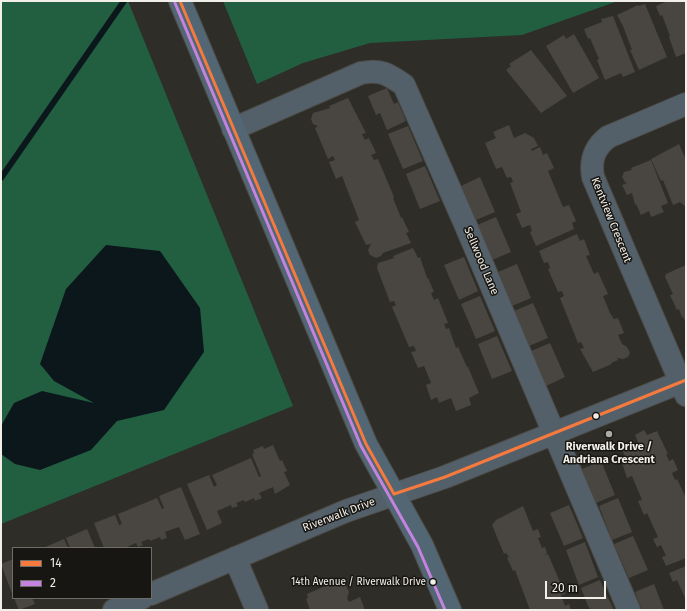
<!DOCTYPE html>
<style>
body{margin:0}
#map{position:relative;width:687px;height:611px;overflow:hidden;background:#2e2d27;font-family:"Fira Sans",sans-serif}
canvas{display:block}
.frame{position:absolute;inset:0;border:2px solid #f2efe9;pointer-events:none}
.legend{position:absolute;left:12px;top:547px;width:140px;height:52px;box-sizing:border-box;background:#181612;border:1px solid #6f6d68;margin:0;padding:5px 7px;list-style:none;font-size:12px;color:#f2efe9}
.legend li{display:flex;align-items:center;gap:8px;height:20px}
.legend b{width:20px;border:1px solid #6f6d68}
.scale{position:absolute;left:545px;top:581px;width:61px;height:18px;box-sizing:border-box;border:2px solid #f2efe9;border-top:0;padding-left:5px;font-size:12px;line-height:14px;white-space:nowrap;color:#f2efe9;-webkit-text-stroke:3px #181612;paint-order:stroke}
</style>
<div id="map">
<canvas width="687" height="611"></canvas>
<div class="frame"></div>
<ul class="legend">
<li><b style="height:5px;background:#f6793e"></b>14</li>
<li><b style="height:5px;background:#c483df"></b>2</li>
</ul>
<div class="scale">20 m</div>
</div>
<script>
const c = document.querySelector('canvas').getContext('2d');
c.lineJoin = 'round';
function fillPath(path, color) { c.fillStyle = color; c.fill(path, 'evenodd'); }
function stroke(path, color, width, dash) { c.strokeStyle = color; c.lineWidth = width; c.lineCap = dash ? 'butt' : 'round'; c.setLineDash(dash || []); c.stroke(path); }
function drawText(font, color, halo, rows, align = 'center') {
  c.font = font + ' "Fira Sans",sans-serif'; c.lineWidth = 3; c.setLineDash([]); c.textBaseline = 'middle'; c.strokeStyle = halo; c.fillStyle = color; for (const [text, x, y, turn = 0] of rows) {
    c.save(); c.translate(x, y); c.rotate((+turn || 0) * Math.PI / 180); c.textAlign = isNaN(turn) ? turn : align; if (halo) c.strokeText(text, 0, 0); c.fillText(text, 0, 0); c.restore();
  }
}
fillPath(new Path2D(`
 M 1,1 L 128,1 L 293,406 L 1,524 Z
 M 223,1 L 618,1 L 522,35 L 370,43 L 303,63 L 257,84 Z`), '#225f41');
fillPath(new Path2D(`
 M 106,245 L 160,251 L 200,308 L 204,352 L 164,410 L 117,421 L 91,450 L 40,470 L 15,464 L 1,454 L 1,426 L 14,403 L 42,391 L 94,403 L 54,381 L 40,364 L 66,289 Z`), '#0b171b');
stroke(new Path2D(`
 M 1,178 L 124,1`), '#0b171b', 6);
fillPath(new Path2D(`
 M 668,1 L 686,1 L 686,53 L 676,57 L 669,37 L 670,36 L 662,15 L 660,16 L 656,6 Z
 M 645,4 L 667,57 L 639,70 L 630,50 L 632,50 L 623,26 L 617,15 L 638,5 L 639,6 Z
 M 613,16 L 635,72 L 623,77 L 621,73 L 605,80 L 597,60 L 599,59 L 590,38 L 588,39 L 584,29 L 602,22 L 601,19 Z
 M 574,34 L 599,78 L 573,93 L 546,46 L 564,35 L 566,39 Z
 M 531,50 L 567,96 L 541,113 L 506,70 L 511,66 L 509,64 Z
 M 387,88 L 394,104 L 398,102 L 406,121 L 387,130 L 380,113 L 376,115 L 368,96 Z
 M 348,98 L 366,133 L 362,134 L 365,140 L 369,138 L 376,153 L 371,155 L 374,160 L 378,159 L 394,197 L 393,198 L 401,218 L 402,217 L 409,232 L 406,233 L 411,243 L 383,253 L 381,256 L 376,258 L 370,255 L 368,250 L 371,244 L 366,245 L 355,222 L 359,220 L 342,176 L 336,179 L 329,162 L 335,160 L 333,156 L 328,159 L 315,128 L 318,126 L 313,124 L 311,119 L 313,113 L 330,108 L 329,106 Z
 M 509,125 L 514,138 L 525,133 L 534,138 L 538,146 L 531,149 L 532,151 L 540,147 L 543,155 L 547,153 L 554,168 L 548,171 L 563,207 L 569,205 L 576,221 L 572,223 L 574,229 L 536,246 L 530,232 L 532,231 L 530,225 L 522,228 L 516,214 L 521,212 L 510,183 L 513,182 L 511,177 L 507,178 L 502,167 L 496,169 L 485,143 L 496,138 L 493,132 Z
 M 408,126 L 423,161 L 403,169 L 388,134 Z
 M 679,144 L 686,160 L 686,207 L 680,202 L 673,205 L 663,180 L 661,181 L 651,159 Z
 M 651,160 L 668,203 L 661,206 L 664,212 L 651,217 L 649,211 L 641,215 L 636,204 L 635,205 L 632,193 L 627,195 L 622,185 L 627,183 L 625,182 L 622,177 L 624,172 L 632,170 L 631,168 Z
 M 425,166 L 440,201 L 420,209 L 406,174 Z
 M 480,177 L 495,212 L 476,220 L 461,186 Z
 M 496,217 L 511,252 L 492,260 L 477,225 Z
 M 577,234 L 580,241 L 584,239 L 590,255 L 586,256 L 594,274 L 598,272 L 608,294 L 603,296 L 610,313 L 614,319 L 618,318 L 624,333 L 618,335 L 622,344 L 627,347 L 630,353 L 628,357 L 623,359 L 617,358 L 618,360 L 611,363 L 612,364 L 593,372 L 580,349 L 584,348 L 581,342 L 578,343 L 560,298 L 564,296 L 562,291 L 558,292 L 548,269 L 550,268 L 548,262 L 544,263 L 539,251 Z
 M 413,248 L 418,258 L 420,257 L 427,278 L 428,278 L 434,292 L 431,293 L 434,300 L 438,298 L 448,323 L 444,324 L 446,329 L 449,328 L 456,348 L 458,347 L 467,367 L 468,367 L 479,393 L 469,398 L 471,405 L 456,411 L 451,398 L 439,403 L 437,397 L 431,400 L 426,385 L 431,383 L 424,366 L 418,368 L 411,352 L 416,351 L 414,346 L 409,347 L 392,307 L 396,305 L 394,301 L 390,302 L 377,268 L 378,263 L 394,258 L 393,256 Z
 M 464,257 L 478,291 L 459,300 L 444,265 Z
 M 517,264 L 531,298 L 512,306 L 498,272 Z
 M 686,265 L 686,323 L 683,317 L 682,318 L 679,309 L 677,310 L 670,295 L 673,294 L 665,277 L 666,274 Z
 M 480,296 L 495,331 L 476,339 L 461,304 Z
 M 533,303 L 548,338 L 529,346 L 514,311 Z
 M 497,336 L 512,371 L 492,379 L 478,344 Z
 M 550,343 L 565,377 L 546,386 L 531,351 Z
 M 644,430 L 647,435 L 657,431 L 668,454 L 666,454 L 669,461 L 673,459 L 678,470 L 672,473 L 675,480 L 677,479 L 686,498 L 686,558 L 666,566 L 662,557 L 666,556 L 661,545 L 657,547 L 653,539 L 658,537 L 647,513 L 644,515 L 638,501 L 642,500 L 632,476 L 627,478 L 622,463 L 627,461 L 621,447 L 629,443 L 633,442 L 634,444 L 638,442 L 635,435 Z
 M 273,445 L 280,461 L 282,460 L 287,471 L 284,472 L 290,485 L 275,494 L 273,487 L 259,493 L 262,498 L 255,501 L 254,498 L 245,502 L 244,500 L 236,503 L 238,506 L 232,508 L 231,505 L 217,511 L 222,523 L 207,530 L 187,484 L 209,475 L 214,487 L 217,485 L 212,475 L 251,458 L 259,477 L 261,476 L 252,454 L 254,453 L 253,450 L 263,446 L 264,449 Z
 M 601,461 L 615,495 L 596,503 L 582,469 Z
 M 181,487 L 200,534 L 185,540 L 179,527 L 165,532 L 167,538 L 161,540 L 160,537 L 150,541 L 149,539 L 141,542 L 143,545 L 138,547 L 136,543 L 125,548 L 104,548 L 94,523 L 115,515 L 119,525 L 122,524 L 118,514 L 157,498 L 162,509 L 164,508 L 159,496 Z
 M 618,498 L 632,532 L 612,540 L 599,506 Z
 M 569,505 L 583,538 L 564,546 L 550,513 Z
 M 523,506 L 533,531 L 538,529 L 541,537 L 538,538 L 542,548 L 545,547 L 547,553 L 545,555 L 548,554 L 565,594 L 561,595 L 565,606 L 569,604 L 571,610 L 530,610 L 515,570 L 513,571 L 507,558 L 509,557 L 506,553 L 504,554 L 492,525 L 496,520 Z
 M 87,529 L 95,548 L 70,548 L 66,538 Z
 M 633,536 L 648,570 L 629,578 L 614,544 Z
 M 64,539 L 68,548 L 43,548 Z
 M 585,542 L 598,577 L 579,585 L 566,550 Z
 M 13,559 L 13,596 L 1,564 Z
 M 686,566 L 686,600 L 677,580 L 673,582 L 669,573 Z
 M 600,580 L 607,596 L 614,610 L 591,610 L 588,606 L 581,588 Z
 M 335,582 L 337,585 L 341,584 L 346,586 L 349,592 L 347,598 L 349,602 L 360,597 L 365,610 L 310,610 L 306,599 L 308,598 L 307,594 Z
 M 654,584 L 664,610 L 642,610 L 635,592 Z
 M 14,598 L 32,598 L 35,604 L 19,610 Z`), '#494642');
const minor = new Path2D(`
 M 686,104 L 608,137 C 594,148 590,160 593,177 L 686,395
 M 233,129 L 361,73 C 381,69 388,74 404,85 L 466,226 L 629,610
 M 235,558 L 257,610
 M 151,594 L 346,511 L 445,477 L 686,380
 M 114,610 L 142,598`);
const major = new Path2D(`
 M 180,1 L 366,444 L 422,545 L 450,610`);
stroke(minor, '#4d4b47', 24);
stroke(major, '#4d4b47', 24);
stroke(minor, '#536069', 22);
stroke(major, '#536674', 22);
stroke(new Path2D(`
 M 180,1 L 366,444 L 394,494
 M 394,494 L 445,477 L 686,380`), '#f6793e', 3);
stroke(new Path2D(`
 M 175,3 L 361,446 L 418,547 L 445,610`), '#c483df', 3);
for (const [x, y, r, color] of [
 [596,416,3.5,"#f2efe9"],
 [609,434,4,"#adaba5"],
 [433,582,3.5,"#f2efe9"]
]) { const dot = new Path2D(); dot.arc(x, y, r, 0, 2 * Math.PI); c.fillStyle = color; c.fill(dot); stroke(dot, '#181612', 1.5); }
drawText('10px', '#f2efe9', '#181612', [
 ["14th Avenue / Riverwalk Drive",426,582]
], 'right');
drawText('11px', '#f2efe9', '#181612', [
 ["Kentview Crescent",611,220,68],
 ["Sellwood Lane",481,261,67],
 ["Riverwalk Drive",339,515,-21]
]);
drawText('bold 11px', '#f2efe9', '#181612', [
 ["Riverwalk Drive /",609,447],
 ["Andriana Crescent",609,460]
]);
</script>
